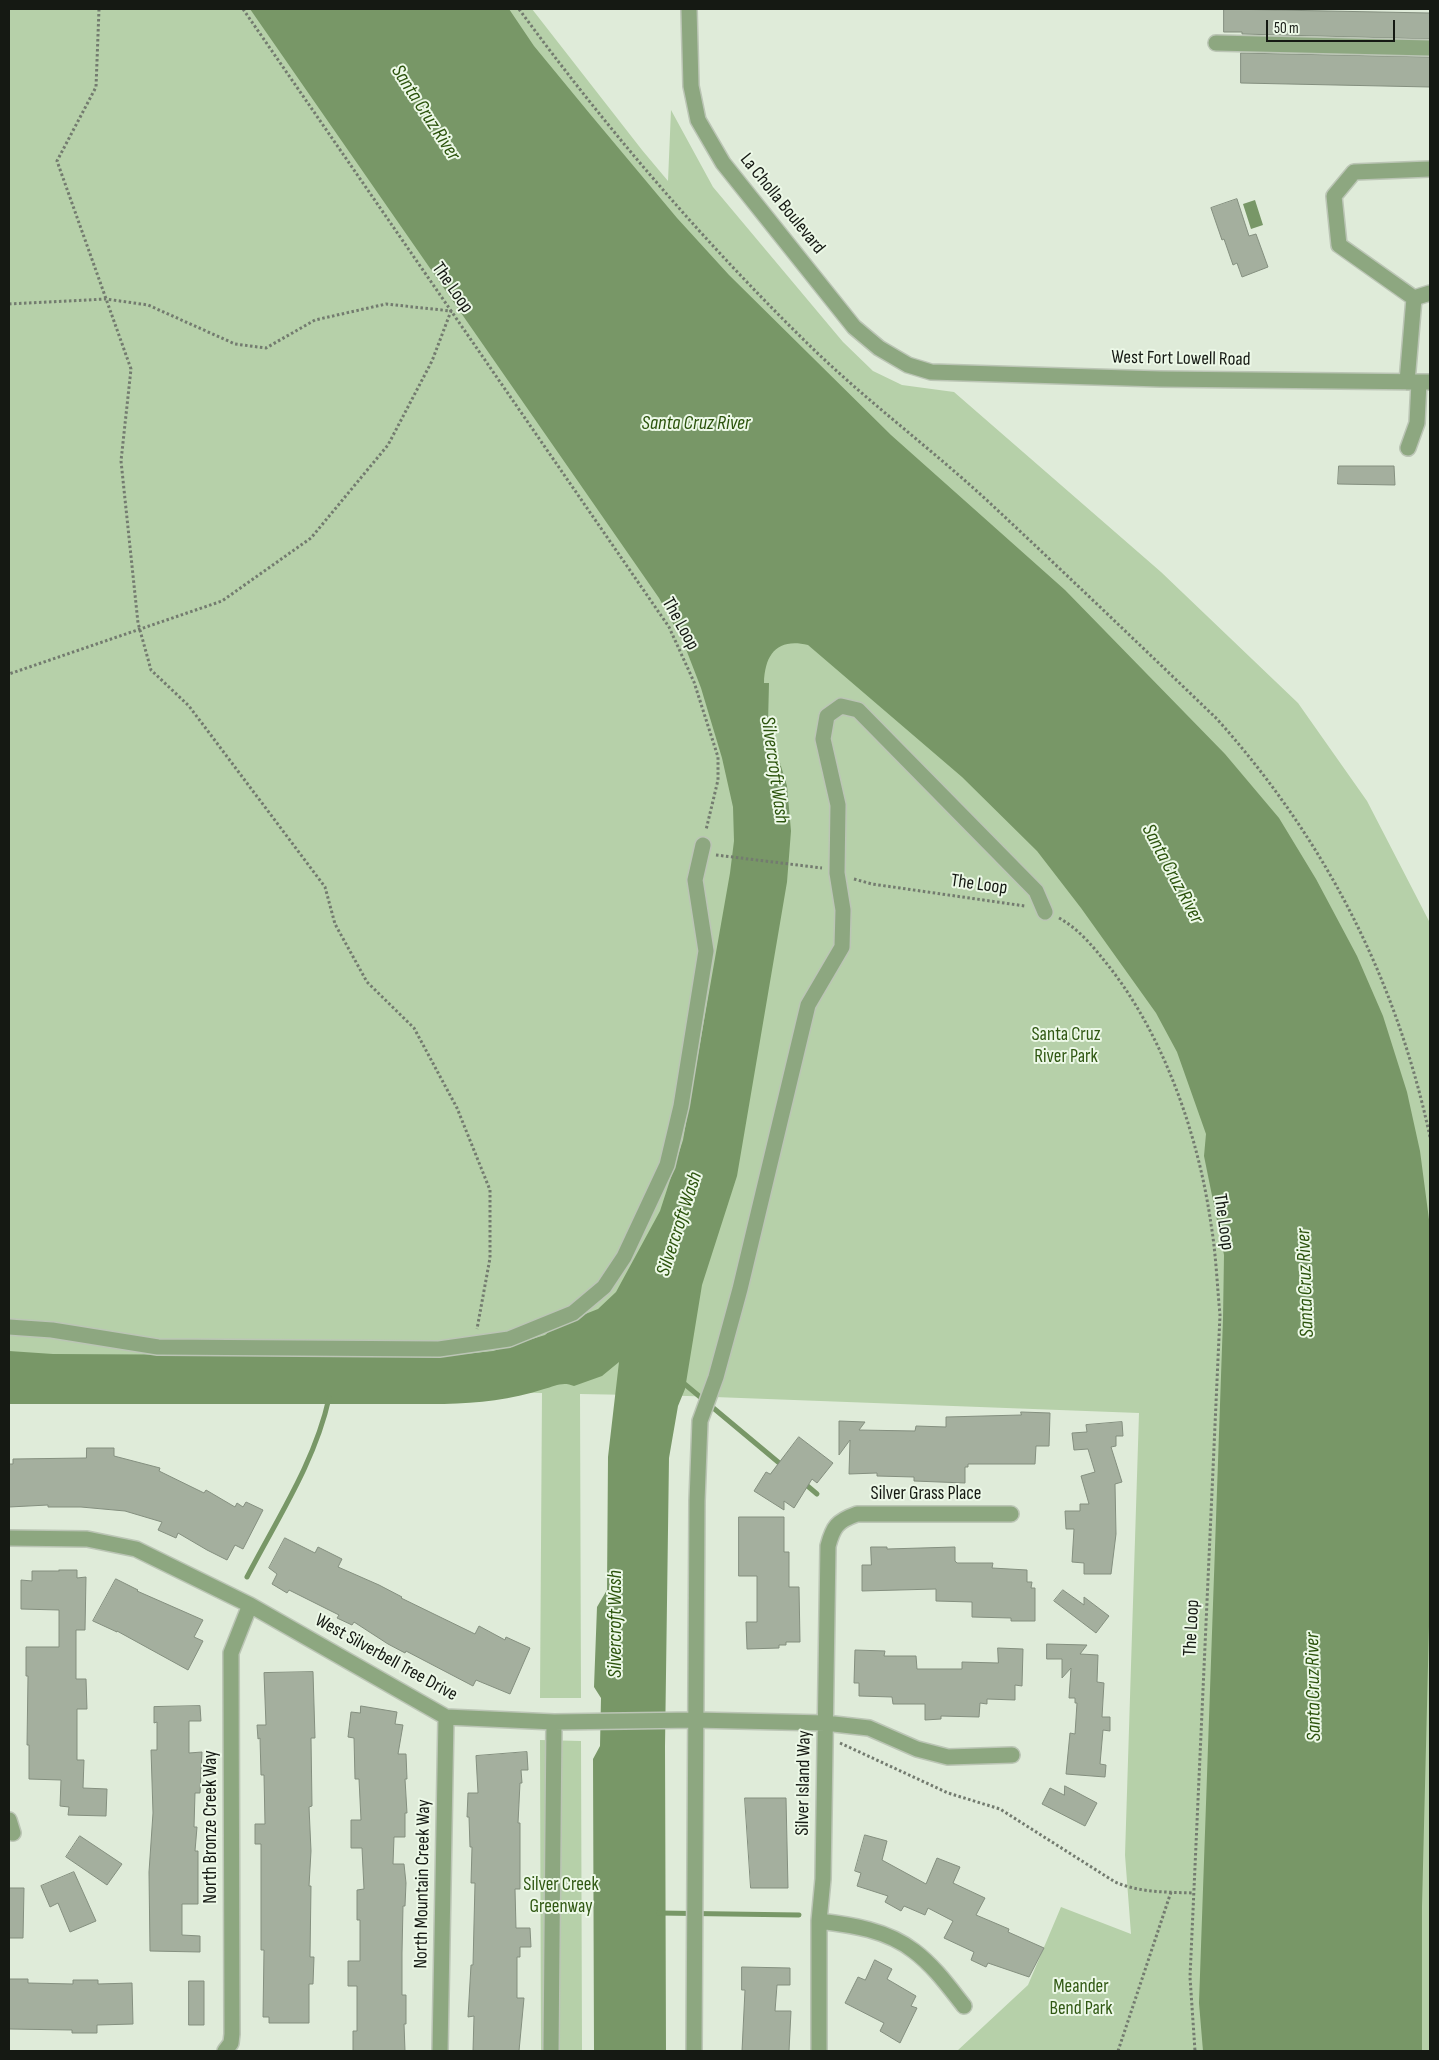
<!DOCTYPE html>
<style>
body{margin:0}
#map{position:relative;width:1439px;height:2060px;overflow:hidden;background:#dfebd9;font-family:"Sofia Sans Condensed",sans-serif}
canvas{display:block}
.frame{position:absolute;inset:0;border:10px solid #151913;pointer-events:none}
.scale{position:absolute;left:1266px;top:20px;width:129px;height:22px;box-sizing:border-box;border:2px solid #151913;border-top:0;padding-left:6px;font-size:15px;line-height:18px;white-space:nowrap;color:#151913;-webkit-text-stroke:4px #ecf8e7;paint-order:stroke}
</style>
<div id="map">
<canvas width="1439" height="2060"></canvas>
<div class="frame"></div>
<div class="scale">50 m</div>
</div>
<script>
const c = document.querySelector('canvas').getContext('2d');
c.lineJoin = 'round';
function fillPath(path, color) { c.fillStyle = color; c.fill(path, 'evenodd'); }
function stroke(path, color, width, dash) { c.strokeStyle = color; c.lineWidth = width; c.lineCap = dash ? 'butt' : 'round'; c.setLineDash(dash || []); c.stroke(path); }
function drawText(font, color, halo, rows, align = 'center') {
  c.font = font + ' "Sofia Sans Condensed",sans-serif'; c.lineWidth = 4; c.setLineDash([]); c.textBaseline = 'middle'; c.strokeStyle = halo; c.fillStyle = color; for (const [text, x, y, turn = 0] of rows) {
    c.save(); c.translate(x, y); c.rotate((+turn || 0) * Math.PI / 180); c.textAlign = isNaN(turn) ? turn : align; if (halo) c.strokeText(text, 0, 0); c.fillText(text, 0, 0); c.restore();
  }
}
fillPath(new Path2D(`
 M 9,9 L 532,9 L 642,150 L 668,181 L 671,110 L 713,187 L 843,342 L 873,371 L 902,385 L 954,392 L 1161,572 L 1298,703 L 1367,801 L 1430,923 L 1430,2051 L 957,2051 L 1028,1985 L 1061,1907 L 1131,1934 L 1125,1855 L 1139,1413 L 688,1396 L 580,1394 L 581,1698 L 540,1698 L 542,1393 L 9,1382 Z
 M 540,1740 L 581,1741 L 582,2051 L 541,2051 Z`), '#b6d0a9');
fillPath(new Path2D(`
 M 250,9 L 509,9 L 534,46 L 590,114 L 677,218 L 729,275 L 891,435 L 1065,590 L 1225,754 L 1279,818 L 1316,879 L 1357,956 L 1383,1016 L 1407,1092 L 1420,1151 L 1430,1227 L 1430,1586 L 1422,1906 L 1422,2051 L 1203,2051 L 1199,2003 L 1223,1319 L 1224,1255 L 1204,1156 L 1206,1134 L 1177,1052 L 1156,1013 L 1081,908 L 1037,851 L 962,777 L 808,645 C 778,638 765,653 764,683 L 769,683 L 768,723 L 787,786 L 791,831 L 787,882 L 737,1176 L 702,1285 L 685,1389 L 678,1406 L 669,1458 L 665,1746 L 666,2051 L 594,2051 L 593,1759 L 600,1746 L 601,1698 L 594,1687 L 597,1607 L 607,1590 L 608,1457 L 619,1362 L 602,1376 L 574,1386 C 563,1381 555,1386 544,1389 C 511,1400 479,1403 444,1404 L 9,1404 L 9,1351 L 53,1354 L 445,1356 L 493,1351 L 545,1335 L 555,1326 L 598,1309 L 616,1292 L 660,1211 L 683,1140 L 730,873 L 734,841 L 733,807 L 722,758 L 701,688 L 684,644 L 659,598 Z
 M 1255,200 L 1263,225 L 1251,229 L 1243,204 Z`), '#789767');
stroke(new Path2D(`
 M 681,1381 L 784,1467
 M 804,1483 L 817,1494
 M 247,1577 C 277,1519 315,1462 329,1398
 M 659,1913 L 799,1915`), '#789767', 5);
const building = new Path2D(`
 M 1224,9 L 1430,13 L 1430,39 L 1242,34 L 1242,32 L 1224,32 Z
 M 1241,53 L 1430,57 L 1430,87 L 1241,83 Z
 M 1237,199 L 1249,236 L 1256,234 L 1268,267 L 1242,277 L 1237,263 L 1233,265 L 1224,239 L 1222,240 L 1211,208 Z
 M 1339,466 L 1394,466 L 1395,485 L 1338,484 Z
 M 1021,1412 L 1050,1413 L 1049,1446 L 1036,1446 L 1035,1464 L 968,1464 L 968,1467 L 965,1467 L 965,1483 L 914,1481 L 914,1477 L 877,1476 L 877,1473 L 849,1474 L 850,1440 L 839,1455 L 839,1421 L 865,1422 L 859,1430 L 915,1431 L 916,1426 L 946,1427 L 946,1417 L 1021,1415 Z
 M 1122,1422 L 1123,1436 L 1116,1436 L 1116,1446 L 1111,1447 L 1122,1482 L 1115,1484 L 1116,1534 L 1111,1574 L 1084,1574 L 1084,1563 L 1072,1562 L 1074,1529 L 1066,1529 L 1065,1511 L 1080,1511 L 1080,1504 L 1089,1504 L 1081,1476 L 1095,1472 L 1088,1449 L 1074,1450 L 1072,1433 L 1087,1432 L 1086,1425 Z
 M 799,1437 L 833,1463 L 817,1483 L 812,1479 L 794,1508 L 784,1501 L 784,1510 L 754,1491 L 766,1472 L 770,1474 Z
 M 87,1448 L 114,1448 L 114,1456 L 160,1468 L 159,1471 L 204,1493 L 206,1490 L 235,1507 L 237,1503 L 243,1507 L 246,1502 L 263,1510 L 243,1549 L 235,1545 L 227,1560 L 207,1550 L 178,1533 L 176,1538 L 158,1530 L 162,1522 L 125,1511 L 81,1507 L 48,1507 L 48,1505 L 9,1507 L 9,1464 L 13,1464 L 13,1459 L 86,1458 Z
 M 739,1517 L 784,1517 L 784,1552 L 789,1552 L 789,1587 L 799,1587 L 800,1642 L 786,1642 L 786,1645 L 779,1645 L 779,1648 L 747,1649 L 746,1622 L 757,1622 L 757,1576 L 739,1576 Z
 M 285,1538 L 315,1553 L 318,1547 L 342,1559 L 338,1567 L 379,1585 L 402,1597 L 401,1598 L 475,1634 L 479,1626 L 505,1640 L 506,1637 L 530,1648 L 510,1694 L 476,1680 L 473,1686 L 406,1651 L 405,1653 L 388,1644 L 354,1622 L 352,1625 L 337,1618 L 339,1615 L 289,1590 L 287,1593 L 272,1584 L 277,1574 L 269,1568 Z
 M 871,1547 L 887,1547 L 887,1549 L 955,1547 L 955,1561 L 957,1563 L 993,1563 L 992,1568 L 1027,1570 L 1027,1582 L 1032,1582 L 1031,1588 L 1035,1588 L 1035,1621 L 1011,1621 L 1011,1618 L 972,1617 L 972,1602 L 936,1601 L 936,1589 L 862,1591 L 862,1565 L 871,1565 Z
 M 59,1570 L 77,1570 L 77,1578 L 86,1577 L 85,1630 L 76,1630 L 76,1679 L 86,1679 L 87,1709 L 77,1709 L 77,1760 L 84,1760 L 83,1788 L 107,1789 L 106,1816 L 68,1815 L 69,1807 L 60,1806 L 61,1780 L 29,1779 L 29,1745 L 27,1745 L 28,1676 L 26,1676 L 26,1647 L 59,1647 L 59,1610 L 21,1609 L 21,1580 L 32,1581 L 32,1571 L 59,1571 Z
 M 116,1579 L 138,1590 L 137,1591 L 203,1620 L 194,1637 L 203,1641 L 188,1670 L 117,1631 L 117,1632 L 93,1621 Z
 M 1063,1590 L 1084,1605 L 1084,1597 L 1109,1616 L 1096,1633 L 1054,1601 Z
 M 1047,1644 L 1087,1645 L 1080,1654 L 1098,1655 L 1097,1682 L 1104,1683 L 1102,1717 L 1110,1717 L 1110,1731 L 1103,1730 L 1100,1764 L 1106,1765 L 1105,1777 L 1066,1774 L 1070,1733 L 1075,1734 L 1077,1703 L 1075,1703 L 1075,1698 L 1069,1698 L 1071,1668 L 1062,1678 L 1062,1659 L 1047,1659 Z
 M 998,1648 L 1023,1649 L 1022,1686 L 1015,1685 L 1015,1700 L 987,1699 L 987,1704 L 980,1703 L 979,1717 L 941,1716 L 941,1719 L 925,1720 L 925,1704 L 893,1704 L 892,1697 L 859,1696 L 859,1683 L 854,1683 L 855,1650 L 885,1651 L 884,1656 L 916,1656 L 917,1669 L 962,1669 L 962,1662 L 998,1663 Z
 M 313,1672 L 315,1738 L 311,1738 L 312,1806 L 309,1807 L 311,1851 L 309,1886 L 311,1886 L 310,1957 L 314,1957 L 313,1984 L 309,1984 L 309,2023 L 269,2023 L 269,2017 L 263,2017 L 264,1950 L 261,1950 L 261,1844 L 255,1844 L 255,1824 L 265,1824 L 264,1775 L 261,1775 L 260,1738 L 258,1739 L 257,1725 L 266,1725 L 264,1673 Z
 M 200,1706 L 201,1721 L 189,1721 L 189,1753 L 202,1752 L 200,1793 L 195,1793 L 194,1827 L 197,1827 L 195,1851 L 198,1851 L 198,1904 L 182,1904 L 182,1935 L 200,1936 L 200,1952 L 150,1951 L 149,1872 L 153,1813 L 151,1750 L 157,1750 L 157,1722 L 154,1723 L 154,1707 Z
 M 361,1706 L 397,1712 L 395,1724 L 403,1725 L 398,1754 L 406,1754 L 407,1779 L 405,1779 L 407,1813 L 405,1813 L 405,1837 L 394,1837 L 393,1864 L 404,1864 L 406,1883 L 405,1906 L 403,1906 L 402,1953 L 402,1995 L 406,1995 L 406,2024 L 404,2024 L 405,2051 L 353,2051 L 353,2031 L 357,2031 L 357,1986 L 348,1986 L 348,1961 L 360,1961 L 360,1920 L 357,1920 L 357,1890 L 364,1889 L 362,1848 L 351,1848 L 351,1820 L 361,1820 L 359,1779 L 355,1779 L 354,1738 L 348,1737 L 351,1712 L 360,1713 Z
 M 527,1752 L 528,1770 L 521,1770 L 522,1783 L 520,1783 L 518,1823 L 520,1823 L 520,1889 L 515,1889 L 516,1928 L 530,1928 L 531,1947 L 520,1947 L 520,1957 L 517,1957 L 517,1998 L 524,1998 L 519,2051 L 473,2051 L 474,2016 L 468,2017 L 471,1965 L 473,1965 L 475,1883 L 471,1883 L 472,1847 L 470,1847 L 469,1817 L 467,1817 L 468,1793 L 478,1793 L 476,1756 Z
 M 1065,1786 L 1097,1803 L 1085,1826 L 1042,1804 L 1050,1788 L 1064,1795 Z
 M 745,1798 L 786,1798 L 788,1888 L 751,1888 Z
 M 865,1835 L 887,1841 L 882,1860 L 926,1884 L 937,1858 L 960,1867 L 953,1883 L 985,1898 L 976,1915 L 1009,1929 L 1008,1932 L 1044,1948 L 1029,1977 L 988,1963 L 986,1967 L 971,1960 L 974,1952 L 944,1938 L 953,1921 L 928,1908 L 925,1915 L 904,1906 L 901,1911 L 885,1902 L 888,1896 L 857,1886 L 861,1873 L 855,1871 Z
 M 80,1836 L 122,1864 L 107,1885 L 66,1857 Z
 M 74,1872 L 96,1921 L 70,1932 L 58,1903 L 50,1907 L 41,1886 Z
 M 9,1888 L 24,1888 L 23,1938 L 9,1938 Z
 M 875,1960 L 892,1969 L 887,1979 L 916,1996 L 911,2006 L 917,2008 L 900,2043 L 880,2031 L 884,2023 L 845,2003 L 858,1977 L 865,1980 Z
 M 742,1967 L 790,1968 L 790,1985 L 777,1985 L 775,2011 L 791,2011 L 789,2051 L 742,2051 L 745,1990 L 742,1990 Z
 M 9,1979 L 28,1979 L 28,1983 L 73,1984 L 73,1980 L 98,1980 L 98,1984 L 132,1983 L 133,2024 L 97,2025 L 97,2033 L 72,2033 L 72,2030 L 9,2029 Z
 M 189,1981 L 204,1981 L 204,2025 L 189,2025 Z`);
fillPath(building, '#a4af9e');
stroke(building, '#848f7f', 1);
const minor = new Path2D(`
 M 689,9 L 691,86 L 698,120 L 723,163 L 854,327 L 879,348 L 908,365 L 931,372 L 1160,379 L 1430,382
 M 1216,43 L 1430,48
 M 1430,169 L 1354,172 L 1334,196 L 1339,245 L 1414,298 L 1430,293
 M 1407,382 L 1414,298
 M 1408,448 L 1417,423 L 1419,382
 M 9,1327 L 52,1330 L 158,1347 L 439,1349 L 509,1339 L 573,1313 L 604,1287 L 624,1257 L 667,1165 L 681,1106 L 706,951 L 695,880 L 703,845
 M 9,1538 L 87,1539 L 136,1549 L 250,1605 L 446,1717 L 554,1722 L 695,1720 L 825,1723 L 869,1728 L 917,1749 L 948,1757 L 1012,1755
 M 9,1820 L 13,1833
 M 819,1921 C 852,1925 887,1930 914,1951 C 934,1966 949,1987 964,2006
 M 225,2051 L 231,2043 L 232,2034 L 231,1653 L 250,1605
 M 440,2051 L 446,1717
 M 551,2051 L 554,1722
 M 694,2051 L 697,1501 L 700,1421 L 716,1377 L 740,1289 L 808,1005 L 842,947 L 843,910 L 837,873 L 838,805 L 823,739 L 827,716 L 841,706 L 858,710 L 1036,891 L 1045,912
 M 819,2051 L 819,1921 L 823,1879 L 828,1546 C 833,1527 837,1521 857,1514 L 1011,1514`);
stroke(minor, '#bbc5b5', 18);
stroke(new Path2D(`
 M 99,9 L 96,87 L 57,161 L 131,369 L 121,461 L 138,623 L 151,670 L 189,706 L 325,887 L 335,924 L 367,982 L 414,1028 L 457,1108 L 490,1190 L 490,1258 L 477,1329
 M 243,9 L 669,627 L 694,682 L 718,757 L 718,780 L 706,830
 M 519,9 C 606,128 702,240 807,343 C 865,400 932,449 992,505 C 1067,575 1142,647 1217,719 C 1325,840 1396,978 1430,1137
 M 9,304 L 106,299 L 148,305 L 235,344 L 266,348 L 315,320 L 386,304 L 451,311 L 432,361 L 388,445 L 311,538 L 222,601 L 9,674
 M 716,855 L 822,868
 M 854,879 L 872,884 L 1025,906
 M 1059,918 C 1077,928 1091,944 1103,959 C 1162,1030 1198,1133 1211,1224 C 1216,1254 1217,1284 1220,1315 L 1190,1977 L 1195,2051
 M 840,1743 L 948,1793 L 1000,1809 L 1115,1882 C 1141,1893 1167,1892 1194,1893
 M 1118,2051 L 1171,1892`), '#737b6f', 3, [2.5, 2.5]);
stroke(minor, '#8da780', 15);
drawText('19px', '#151913', '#ecf8e7', [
 ["La Cholla Boulevard",782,204,51],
 ["The Loop",452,288,55],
 ["West Fort Lowell Road",1181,359,1],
 ["The Loop",680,624,61],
 ["The Loop",979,885,8],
 ["The Loop",1223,1222,82],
 ["Silver Grass Place",926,1494],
 ["The Loop",1192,1628,-87],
 ["West Silverbell Tree Drive",386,1658,29],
 ["Silver Island Way",804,1783,-89],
 ["North Bronze Creek Way",211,1827,-90],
 ["North Mountain Creek Way",423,1884,-89]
]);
drawText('19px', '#305813', '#ecf8e7', [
 ["Santa Cruz",1066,1035],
 ["River Park",1066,1057],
 ["Silver Creek",561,1885],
 ["Greenway",561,1907],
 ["Meander",1081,1987],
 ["Bend Park",1081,2009]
]);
drawText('italic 20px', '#2b530c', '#ecf8e7', [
 ["Santa Cruz River",425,113,57],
 ["Santa Cruz River",696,424],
 ["Silvercroft Wash",774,770,82],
 ["Santa Cruz River",1172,874,62],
 ["Silvercroft Wash",680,1224,-72],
 ["Santa Cruz River",1306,1283,-92],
 ["Silvercroft Wash",616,1624,-90],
 ["Santa Cruz River",1314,1687,-91]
]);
</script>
